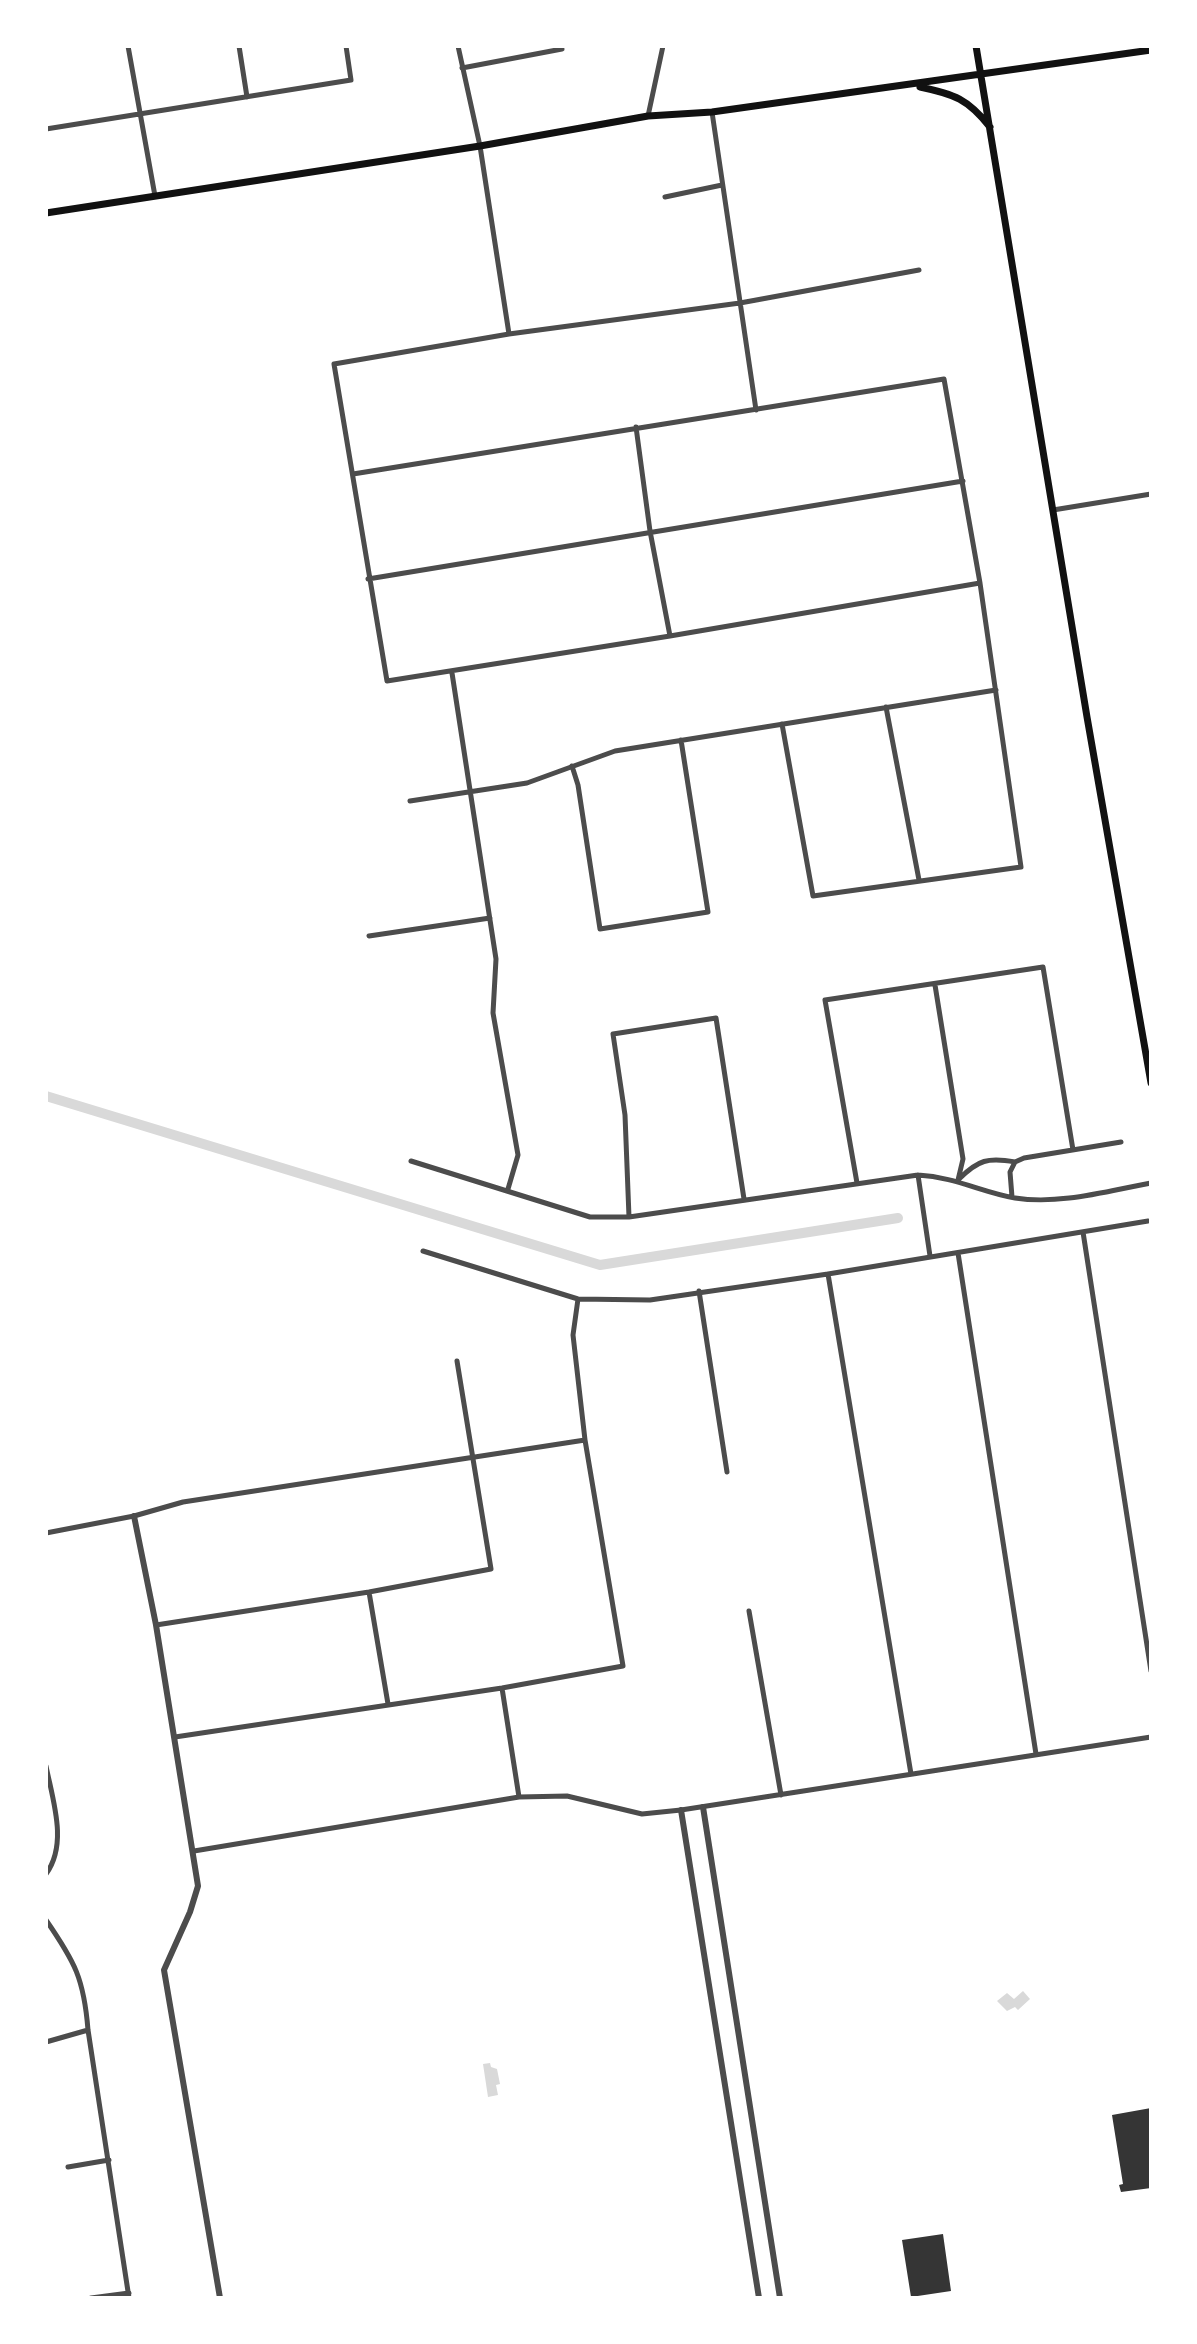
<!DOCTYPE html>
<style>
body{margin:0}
#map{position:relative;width:1197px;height:2344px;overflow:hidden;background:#fff;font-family:Helvetica,sans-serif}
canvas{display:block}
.frame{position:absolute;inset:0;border:48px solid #fff;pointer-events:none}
</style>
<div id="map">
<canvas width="1197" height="2344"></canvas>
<div class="frame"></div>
</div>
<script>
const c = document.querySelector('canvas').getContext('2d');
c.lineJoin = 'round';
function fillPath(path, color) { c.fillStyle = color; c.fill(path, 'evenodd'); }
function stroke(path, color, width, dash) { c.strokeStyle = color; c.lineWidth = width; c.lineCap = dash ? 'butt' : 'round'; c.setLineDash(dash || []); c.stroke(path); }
fillPath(new Path2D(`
 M 1023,1991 L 1030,1999 L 1018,2010 L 1015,2007 L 1007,2011 L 997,2001 L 1007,1993 L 1014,1999 Z
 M 490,2063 L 491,2067 L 497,2069 L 500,2084 L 496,2085 L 498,2095 L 488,2097 L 483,2064 Z`), '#d9d9d9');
stroke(new Path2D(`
 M 46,1096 L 600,1265 L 898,1218`), '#d9d9d9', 10);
fillPath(new Path2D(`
 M 1151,2108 L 1151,2188 L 1121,2192 L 1119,2185 L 1123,2184 L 1112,2115 Z
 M 943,2234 L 951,2291 L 911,2297 L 902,2240 Z`), '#353535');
stroke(new Path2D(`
 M 128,46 L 155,196
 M 239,46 L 247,97
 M 458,46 L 480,146 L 509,334
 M 462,68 L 562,49 L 561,46
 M 712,112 L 756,410
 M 648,116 L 663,46
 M 46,129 L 351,80 L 346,46
 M 665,197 L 722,185
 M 919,270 L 740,303 L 509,334 L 334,364 L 387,681 L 670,636 L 980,583
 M 636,427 L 650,531 L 670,636
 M 353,474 L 944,379 L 980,583 L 1021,867 L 813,896 L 782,724
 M 1053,510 L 1151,494
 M 368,579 L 963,481
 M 452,673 L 496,959 L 493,1013 L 518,1155 L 508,1189
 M 886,707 L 919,880
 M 572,766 L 578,785 L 600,929 L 708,912 L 681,740
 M 410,801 L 527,783 L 615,751 L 996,690
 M 369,936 L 490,918
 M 935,985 L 963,1159 L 958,1180
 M 411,1161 L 590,1217 L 629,1217 L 918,1175 C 955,1177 981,1192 1015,1198 C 1060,1205 1107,1191 1151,1183
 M 918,1175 L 930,1256
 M 959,1179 C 978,1160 988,1157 1015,1162
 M 857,1183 L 825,1000 L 1043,967 L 1073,1150
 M 1012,1197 L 1010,1172 L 1015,1162 L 1024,1158 L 1121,1142
 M 629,1217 L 625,1115 L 613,1034 L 716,1018 L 744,1199
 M 1083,1232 L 1151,1671
 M 423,1251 L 578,1299 L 650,1300 L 828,1274 L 1148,1221
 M 958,1253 L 1036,1754
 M 828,1274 L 911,1774
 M 699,1291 L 727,1472
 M 46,1533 L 134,1516 L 183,1502 L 585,1440
 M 369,1592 L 388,1704
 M 749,1611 L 781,1795
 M 156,1625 L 369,1592 L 491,1569 L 457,1361
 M 502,1688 L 519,1797
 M 175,1737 L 502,1688 L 623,1666 L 585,1440 L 573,1335 L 578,1299
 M 46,1766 C 53,1801 68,1844 46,1874
 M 194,1851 L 519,1797 L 567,1796 L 642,1814 L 681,1810 L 1151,1737
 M 46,1920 C 75,1962 84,1979 88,2030 L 129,2298
 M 46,2042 L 88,2030
 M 68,2167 L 109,2160
 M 91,2298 L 129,2293`), '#4c4c4c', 5);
stroke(new Path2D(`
 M 134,1516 L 156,1625 L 198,1886 L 190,1912 L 164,1970 L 220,2298
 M 703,1807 L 780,2298
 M 681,1810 L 759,2298`), '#4c4c4c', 6);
stroke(new Path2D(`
 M 976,46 L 1087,717 L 1151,1083
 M 920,87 C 954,94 968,99 990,127
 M 46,213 L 480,146 L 648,116 L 712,112 L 1151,50`), '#111', 7);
</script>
